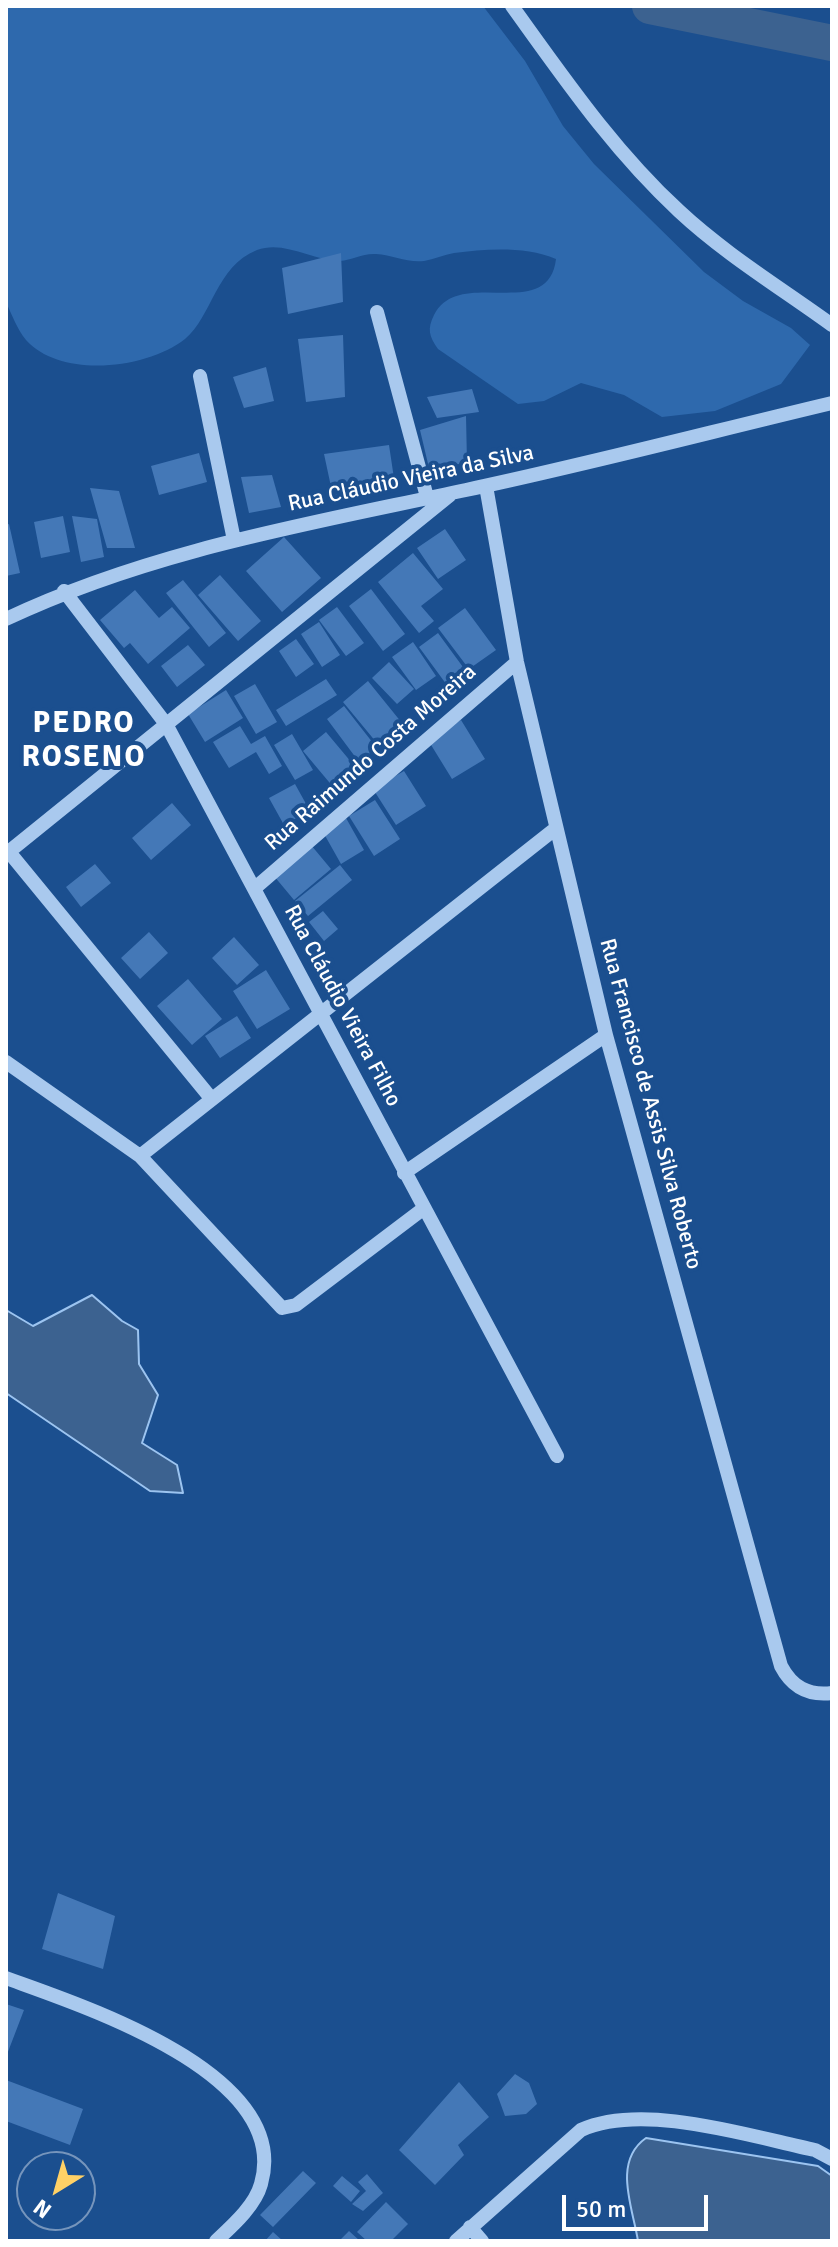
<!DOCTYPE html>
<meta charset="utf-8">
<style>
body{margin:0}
#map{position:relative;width:838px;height:2247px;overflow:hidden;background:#1b4f8f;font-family:Signika,sans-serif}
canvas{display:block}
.frame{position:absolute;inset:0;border:8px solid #fff;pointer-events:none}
.north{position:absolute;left:16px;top:2151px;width:80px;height:80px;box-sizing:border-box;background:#1b4f8f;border:2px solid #7695bc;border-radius:50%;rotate:217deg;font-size:22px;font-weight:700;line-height:32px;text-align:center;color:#fff}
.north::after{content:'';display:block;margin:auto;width:28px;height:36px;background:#ffd166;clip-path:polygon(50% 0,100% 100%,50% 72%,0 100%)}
.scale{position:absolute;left:562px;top:2195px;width:146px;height:36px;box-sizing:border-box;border:4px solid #fff;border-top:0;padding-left:10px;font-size:24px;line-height:28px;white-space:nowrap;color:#fff;-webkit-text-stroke:6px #1b4f8f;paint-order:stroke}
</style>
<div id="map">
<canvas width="838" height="2247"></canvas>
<div class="frame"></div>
<div class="north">N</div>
<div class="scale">50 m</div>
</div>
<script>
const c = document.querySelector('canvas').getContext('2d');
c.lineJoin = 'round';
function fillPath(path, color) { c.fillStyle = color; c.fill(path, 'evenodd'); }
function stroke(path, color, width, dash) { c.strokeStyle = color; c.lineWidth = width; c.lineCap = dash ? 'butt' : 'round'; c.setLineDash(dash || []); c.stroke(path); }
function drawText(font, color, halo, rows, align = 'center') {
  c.font = font + ' Signika,sans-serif'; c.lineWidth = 8; c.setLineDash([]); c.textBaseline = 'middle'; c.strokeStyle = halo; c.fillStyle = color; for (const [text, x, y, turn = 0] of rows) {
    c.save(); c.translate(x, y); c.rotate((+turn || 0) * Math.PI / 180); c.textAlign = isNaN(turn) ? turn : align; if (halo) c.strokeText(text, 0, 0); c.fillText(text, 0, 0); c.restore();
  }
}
fillPath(new Path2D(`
 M 6,6 L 483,6 L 525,61 L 563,126 L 594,164 L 704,272 L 743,301 L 791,328 L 810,345 L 781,384 L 715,411 L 662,417 L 624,395 L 581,383 L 544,401 L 518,404 L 438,349 C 429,336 427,329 434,315 C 459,265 548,324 556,259 C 525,246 486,249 454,253 C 444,255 434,259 424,261 C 407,263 393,255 376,254 C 363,253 352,260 340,261 C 312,261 285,240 257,250 C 216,266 212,317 185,339 C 147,369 61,379 26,340 C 17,329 12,315 6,302 Z`), '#2e69ad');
const water = new Path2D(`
 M 92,1295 L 122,1321 L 138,1330 L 139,1364 L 158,1395 L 142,1443 L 177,1465 L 183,1493 L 150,1491 L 6,1393 L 6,1310 L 33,1326 Z
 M 646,2138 L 818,2166 L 832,2176 L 832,2241 L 638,2241 C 633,2208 612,2162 646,2138 Z`);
fillPath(water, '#3c6290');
stroke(water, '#9cc4f0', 2);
stroke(new Path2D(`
 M 650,6 L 832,43`), '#3c6290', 36);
fillPath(new Path2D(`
 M 341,253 L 343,302 L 288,314 L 282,268 Z
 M 343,335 L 345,397 L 306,402 L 298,339 Z
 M 266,367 L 274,401 L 244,408 L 233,377 Z
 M 472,389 L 479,412 L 437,418 L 427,397 Z
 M 466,416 L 467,463 L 429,468 L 420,430 Z
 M 389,445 L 395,485 L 333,496 L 324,454 Z
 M 199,453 L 207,482 L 159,495 L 151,466 Z
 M 272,475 L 281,507 L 249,513 L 241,477 Z
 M 90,488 L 119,491 L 135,548 L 107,548 Z
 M 63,516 L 70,552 L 41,558 L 34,522 Z
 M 72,516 L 97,519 L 104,557 L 81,562 Z
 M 9,524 L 20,573 L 6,576 L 6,525 Z
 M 445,529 L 466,560 L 438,579 L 417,548 Z
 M 284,537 L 321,578 L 282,612 L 246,571 Z
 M 413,553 L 443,589 L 421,606 L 434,621 L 419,633 L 378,582 Z
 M 220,575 L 261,621 L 238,641 L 198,595 Z
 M 183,580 L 226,633 L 209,647 L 166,593 Z
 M 371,589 L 405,634 L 383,651 L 349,606 Z
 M 135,590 L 159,618 L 172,607 L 190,628 L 148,664 L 130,643 L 124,648 L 100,620 Z
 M 337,607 L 364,643 L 346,656 L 319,620 Z
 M 465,608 L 496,650 L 469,669 L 438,628 Z
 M 319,622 L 340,655 L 322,667 L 301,634 Z
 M 438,633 L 471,678 L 452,692 L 419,647 Z
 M 296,639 L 314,664 L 296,677 L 279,651 Z
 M 413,642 L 436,676 L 416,690 L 392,657 Z
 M 188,645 L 205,665 L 177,687 L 161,666 Z
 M 389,662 L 414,689 L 397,704 L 372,678 Z
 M 326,679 L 337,695 L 286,726 L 276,710 Z
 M 368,681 L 406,728 L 381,748 L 343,702 Z
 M 255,684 L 277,722 L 256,734 L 234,696 Z
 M 226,690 L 243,718 L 205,742 L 188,714 Z
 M 344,706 L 380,752 L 362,766 L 327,719 Z
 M 461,720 L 485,759 L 452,779 L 428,740 Z
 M 240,726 L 251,744 L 265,736 L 282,766 L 269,774 L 256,752 L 229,768 L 213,742 Z
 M 326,732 L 357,769 L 334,788 L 303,751 Z
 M 292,734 L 313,770 L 295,780 L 274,745 Z
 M 404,771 L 426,806 L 396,825 L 373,789 Z
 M 295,784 L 310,811 L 284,825 L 269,798 Z
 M 375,800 L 400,839 L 374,856 L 349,816 Z
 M 172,803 L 191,825 L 151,860 L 132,838 Z
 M 346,818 L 364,850 L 341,864 L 323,832 Z
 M 311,845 L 331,869 L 294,900 L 274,876 Z
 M 95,864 L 111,883 L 81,907 L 66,887 Z
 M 340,865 L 352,880 L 308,916 L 295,901 Z
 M 323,911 L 338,929 L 324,941 L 309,922 Z
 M 149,932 L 168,953 L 140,979 L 121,958 Z
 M 234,937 L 259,965 L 237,985 L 212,958 Z
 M 266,970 L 290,1009 L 257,1029 L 233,991 Z
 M 188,979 L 222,1019 L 192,1045 L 157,1006 Z
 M 237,1016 L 251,1038 L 220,1058 L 205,1036 Z
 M 58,1893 L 115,1916 L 103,1969 L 42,1949 Z
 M 6,2004 L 24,2010 L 6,2057 Z
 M 515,2074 L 529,2083 L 537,2104 L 526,2114 L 505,2116 L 497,2094 Z
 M 6,2080 L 83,2109 L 70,2145 L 6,2121 Z
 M 459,2082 L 489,2117 L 458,2145 L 464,2155 L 435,2185 L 399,2150 Z
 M 303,2171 L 316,2183 L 273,2227 L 260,2215 Z
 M 367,2174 L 383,2193 L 363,2211 L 352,2204 L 366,2191 L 358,2182 Z
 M 342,2176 L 360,2191 L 351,2202 L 333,2186 Z
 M 386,2202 L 408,2224 L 391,2241 L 367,2241 L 357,2232 Z
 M 349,2231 L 360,2241 L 339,2241 Z
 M 273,2232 L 283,2241 L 265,2241 Z`), '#4478b7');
stroke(new Path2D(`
 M 512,6 C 564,78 613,150 679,211 C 725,254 781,288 832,325
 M 377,312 L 427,497
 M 200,376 L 234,540
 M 486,486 L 517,662 L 606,1035 L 781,1666 C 792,1687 808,1696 832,1693
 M 64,591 L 166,724 L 557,1456
 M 6,619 C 152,550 309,524 466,490 C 589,464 710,432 832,403
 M 9,852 L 210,1097
 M 6,854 L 450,495
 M 255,888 L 517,662
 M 6,1062 L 140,1156 L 282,1308 L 296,1305 L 423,1209
 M 140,1156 L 555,829
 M 404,1173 L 606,1035
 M 6,1978 C 80,2005 293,2073 261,2184 C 255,2206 232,2226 216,2241
 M 470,2227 L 482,2241
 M 456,2241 L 581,2130 C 643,2102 749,2136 815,2150 L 832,2159`), '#a9c9ee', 14);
drawText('22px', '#fff', '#1b4f8f', [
 ["Rua Cláudio Vieira da Silva",411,479,-12],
 ["Rua Raimundo Costa Moreira",371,758,-41],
 ["Rua Cláudio Vieira Filho",342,1006,62],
 ["Rua Francisco de Assis Silva Roberto",650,1104,75]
]);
c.letterSpacing = '2px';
drawText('bold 30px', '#fff', '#1b4f8f', [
 ["PEDRO",84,724],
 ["ROSENO",84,758]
]);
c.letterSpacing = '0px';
</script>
